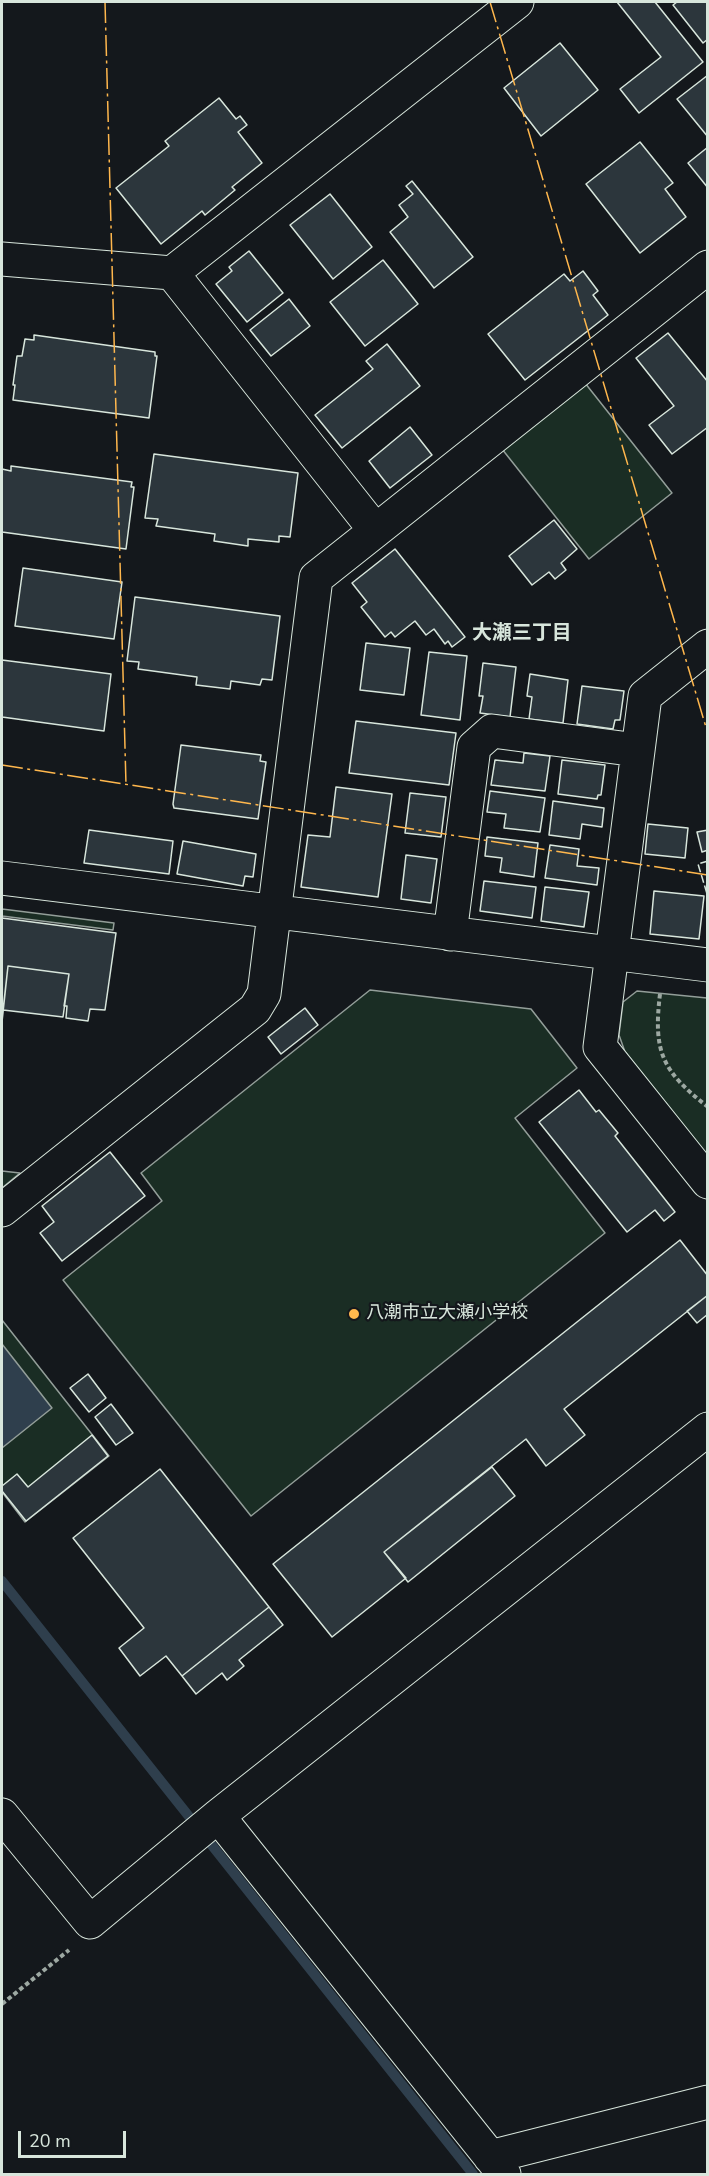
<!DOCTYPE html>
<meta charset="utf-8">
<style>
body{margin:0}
#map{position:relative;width:709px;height:2176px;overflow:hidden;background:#14181c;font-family:"Nunito Sans",sans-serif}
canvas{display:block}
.frame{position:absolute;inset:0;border:3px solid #d8e6dc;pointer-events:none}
.scale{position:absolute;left:18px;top:2131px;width:108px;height:27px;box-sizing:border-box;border:3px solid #d8e6dc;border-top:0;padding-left:8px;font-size:18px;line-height:21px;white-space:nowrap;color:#d8e6dc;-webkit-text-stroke:4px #14181c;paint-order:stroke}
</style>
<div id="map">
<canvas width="709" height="2176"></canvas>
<div class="frame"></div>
<div class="scale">20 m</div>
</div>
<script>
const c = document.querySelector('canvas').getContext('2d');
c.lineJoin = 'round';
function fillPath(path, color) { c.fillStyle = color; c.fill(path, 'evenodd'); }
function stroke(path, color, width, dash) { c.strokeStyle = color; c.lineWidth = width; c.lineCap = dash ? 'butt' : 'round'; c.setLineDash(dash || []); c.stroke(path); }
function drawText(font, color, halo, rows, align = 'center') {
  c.font = font + ' "Nunito Sans","Noto Sans JP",sans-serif'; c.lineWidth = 4.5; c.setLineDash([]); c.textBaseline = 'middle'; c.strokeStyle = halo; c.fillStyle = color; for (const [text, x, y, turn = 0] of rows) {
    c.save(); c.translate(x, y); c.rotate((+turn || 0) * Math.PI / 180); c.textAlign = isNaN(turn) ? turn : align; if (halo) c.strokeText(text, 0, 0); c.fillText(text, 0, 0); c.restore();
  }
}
const green = new Path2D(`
 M 585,383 L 672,493 L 589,559 L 502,449 Z
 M 2,909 L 114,923 L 113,930 L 2,916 Z
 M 370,990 L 531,1009 L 577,1068 L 515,1118 L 605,1233 L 251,1516 L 63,1280 L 162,1201 L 141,1173 Z
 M 637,991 L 707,998 L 707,1155 L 625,1052 L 619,1035 L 623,1002 Z
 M 2,1171 L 20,1173 L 2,1188 Z
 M 2,1320 L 109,1456 L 25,1522 L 2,1492 Z`);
fillPath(green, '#1a2d24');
stroke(green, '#939e99', 1.5);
const water = new Path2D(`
 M 2,1344 L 52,1408 L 2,1448 Z`);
fillPath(water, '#2f3f4d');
stroke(water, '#939e99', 1.5);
stroke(new Path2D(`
 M 2,1581 L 473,2174`), '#2f3f4d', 10);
const building = new Path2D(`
 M 617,2 L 655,2 L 703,62 L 639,113 L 620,89 L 661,57 Z
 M 677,2 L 708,2 L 708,39 L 703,43 L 673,5 Z
 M 560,43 L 598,90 L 541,136 L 504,88 Z
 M 708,75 L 708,137 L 677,99 Z
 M 219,98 L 236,119 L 240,116 L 247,125 L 238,132 L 262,163 L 232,187 L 235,190 L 205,215 L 202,211 L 161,244 L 116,188 L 169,146 L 165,141 Z
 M 640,142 L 673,183 L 665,189 L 686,217 L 640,253 L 586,184 Z
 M 708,147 L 708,188 L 688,163 Z
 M 412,181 L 473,257 L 434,288 L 390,232 L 408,217 L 399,205 L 413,194 L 406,186 Z
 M 330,194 L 372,247 L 333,279 L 290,225 Z
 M 249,251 L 283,293 L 247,322 L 216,284 L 232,271 L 229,267 Z
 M 383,260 L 418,304 L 365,346 L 330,302 Z
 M 583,271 L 598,291 L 593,295 L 608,315 L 525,380 L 488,334 L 564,274 L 570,281 Z
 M 289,299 L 310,326 L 271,356 L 250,330 Z
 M 668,333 L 708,382 L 708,427 L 672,454 L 649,425 L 674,406 L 636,358 Z
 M 34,335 L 155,352 L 155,356 L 157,356 L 149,418 L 13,400 L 15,385 L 13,385 L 17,356 L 22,356 L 25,339 L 34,340 Z
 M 387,344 L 420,386 L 342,448 L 315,415 L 373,369 L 366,361 Z
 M 410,427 L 432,455 L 390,488 L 369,461 Z
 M 154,454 L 298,473 L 290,537 L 279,536 L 279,542 L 248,539 L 248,546 L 214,541 L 215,534 L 156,526 L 158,519 L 145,518 Z
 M 11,466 L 132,482 L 131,487 L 134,487 L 126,549 L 2,532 L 2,469 L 11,471 Z
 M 554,520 L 577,549 L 561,563 L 566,570 L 555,579 L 549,572 L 532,585 L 509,556 Z
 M 395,549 L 465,637 L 452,647 L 448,641 L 445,644 L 434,629 L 426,635 L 415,621 L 395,637 L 391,632 L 385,637 L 361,607 L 367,602 L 352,583 Z
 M 23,568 L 122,582 L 114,639 L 15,626 Z
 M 135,597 L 280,616 L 272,680 L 262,679 L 260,685 L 231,681 L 230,689 L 196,685 L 197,677 L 138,669 L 139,662 L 127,661 Z
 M 366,643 L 410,648 L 404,695 L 360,690 Z
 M 429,652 L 467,656 L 460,720 L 421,715 Z
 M 2,660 L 111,674 L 104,731 L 2,717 Z
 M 483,663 L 516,667 L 510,717 L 480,713 L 483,696 L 479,696 Z
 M 530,674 L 568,680 L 563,723 L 529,719 L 532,697 L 527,696 Z
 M 582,686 L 624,691 L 620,720 L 615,720 L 613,729 L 577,724 Z
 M 356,721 L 456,733 L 449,785 L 349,773 Z
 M 181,745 L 261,755 L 260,761 L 266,762 L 258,819 L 174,808 L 173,804 Z
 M 524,753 L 550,756 L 545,791 L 491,785 L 495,760 L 523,763 Z
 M 562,760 L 605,765 L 601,795 L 598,795 L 597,799 L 558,794 Z
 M 336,787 L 392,794 L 378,897 L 301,887 L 308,835 L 330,837 Z
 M 490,791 L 545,798 L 540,832 L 504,828 L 506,814 L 487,812 Z
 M 410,793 L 446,797 L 441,837 L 405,833 Z
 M 553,801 L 604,808 L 602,827 L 582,824 L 580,839 L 549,835 Z
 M 648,824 L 688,828 L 685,858 L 645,854 Z
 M 89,830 L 173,841 L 169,874 L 84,863 Z
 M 708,830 L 708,850 L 702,852 L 697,832 Z
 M 487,837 L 538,843 L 534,877 L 500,872 L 502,858 L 485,856 Z
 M 183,841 L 256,854 L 253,877 L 245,876 L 243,886 L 177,874 Z
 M 550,845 L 579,849 L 577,866 L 599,868 L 597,885 L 545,878 Z
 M 406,855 L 437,859 L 431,903 L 401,899 Z
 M 484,881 L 536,887 L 532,918 L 480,911 Z
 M 545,887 L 589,892 L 584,927 L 541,921 Z
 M 654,891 L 704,896 L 699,939 L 650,934 Z
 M 2,918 L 116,933 L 105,1010 L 90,1009 L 88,1021 L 66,1018 L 67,1006 L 64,1006 L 69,974 L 8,966 L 2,1022 Z
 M 8,966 L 69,974 L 63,1017 L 3,1010 Z
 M 305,1008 L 318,1025 L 281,1054 L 268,1037 Z
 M 579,1090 L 596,1112 L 599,1110 L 618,1133 L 615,1136 L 675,1212 L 664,1221 L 655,1210 L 627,1232 L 539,1122 Z
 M 110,1152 L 145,1196 L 62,1261 L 40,1233 L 54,1222 L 42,1206 Z
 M 680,1240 L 708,1276 L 708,1295 L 564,1409 L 585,1435 L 546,1466 L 526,1439 L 384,1552 L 406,1578 L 332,1637 L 273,1564 Z
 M 708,1295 L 708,1314 L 697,1323 L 687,1311 Z
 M 88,1374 L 106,1398 L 89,1412 L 70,1388 Z
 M 111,1404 L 133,1433 L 116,1445 L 95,1417 Z
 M 92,1435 L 108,1456 L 26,1521 L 2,1491 L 2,1486 L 17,1474 L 28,1487 Z
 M 492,1467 L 515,1496 L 408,1582 L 384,1552 Z
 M 160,1469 L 269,1607 L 182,1676 L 166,1656 L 140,1676 L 119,1648 L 144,1628 L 73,1538 Z
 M 269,1607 L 283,1625 L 239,1660 L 244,1666 L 227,1680 L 222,1673 L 196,1694 L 182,1676 Z`);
fillPath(building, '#2c363c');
stroke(building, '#d8e6dc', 1.5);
const minor = new Path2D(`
 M 2,259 L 172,273 L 517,2
 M 172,273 L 375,530
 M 708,646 L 645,696 L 600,1047 L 708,1182
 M 2,878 L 708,965
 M 450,934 L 474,747 L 492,731 L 637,750
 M 2,1210 L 255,1009 L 264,994 L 316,578 L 708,267
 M 2,1815 L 90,1922 L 218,1816 L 708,1429
 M 218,1816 L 504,2174
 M 490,2157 L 708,2102`);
stroke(minor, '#d8e6dc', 35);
stroke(new Path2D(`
 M 660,994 C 653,1052 662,1071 708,1107
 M 2,2004 L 69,1950`), '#9da8a2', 4, [4.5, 3]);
stroke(minor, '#14181c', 33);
stroke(new Path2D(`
 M 708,861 L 698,864 L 708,897`), '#d8e6dc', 1.5, [8, 3]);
stroke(new Path2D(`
 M 105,2 L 126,785
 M 490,2 L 708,734
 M 2,765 L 708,875`), '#ffb74d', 1.5, [21, 4.5, 3, 4.5]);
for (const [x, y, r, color] of [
 [354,1314,6,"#ffb74d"]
]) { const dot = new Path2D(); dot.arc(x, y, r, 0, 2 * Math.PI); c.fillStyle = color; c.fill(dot); stroke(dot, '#14181c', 2); }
drawText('18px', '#d8e6dc', '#14181c', [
 ["八潮市立大瀬小学校",366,1314]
], 'left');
drawText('bold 20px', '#d8e6dc', '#14181c', [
 ["大瀬三丁目",522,634]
]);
</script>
